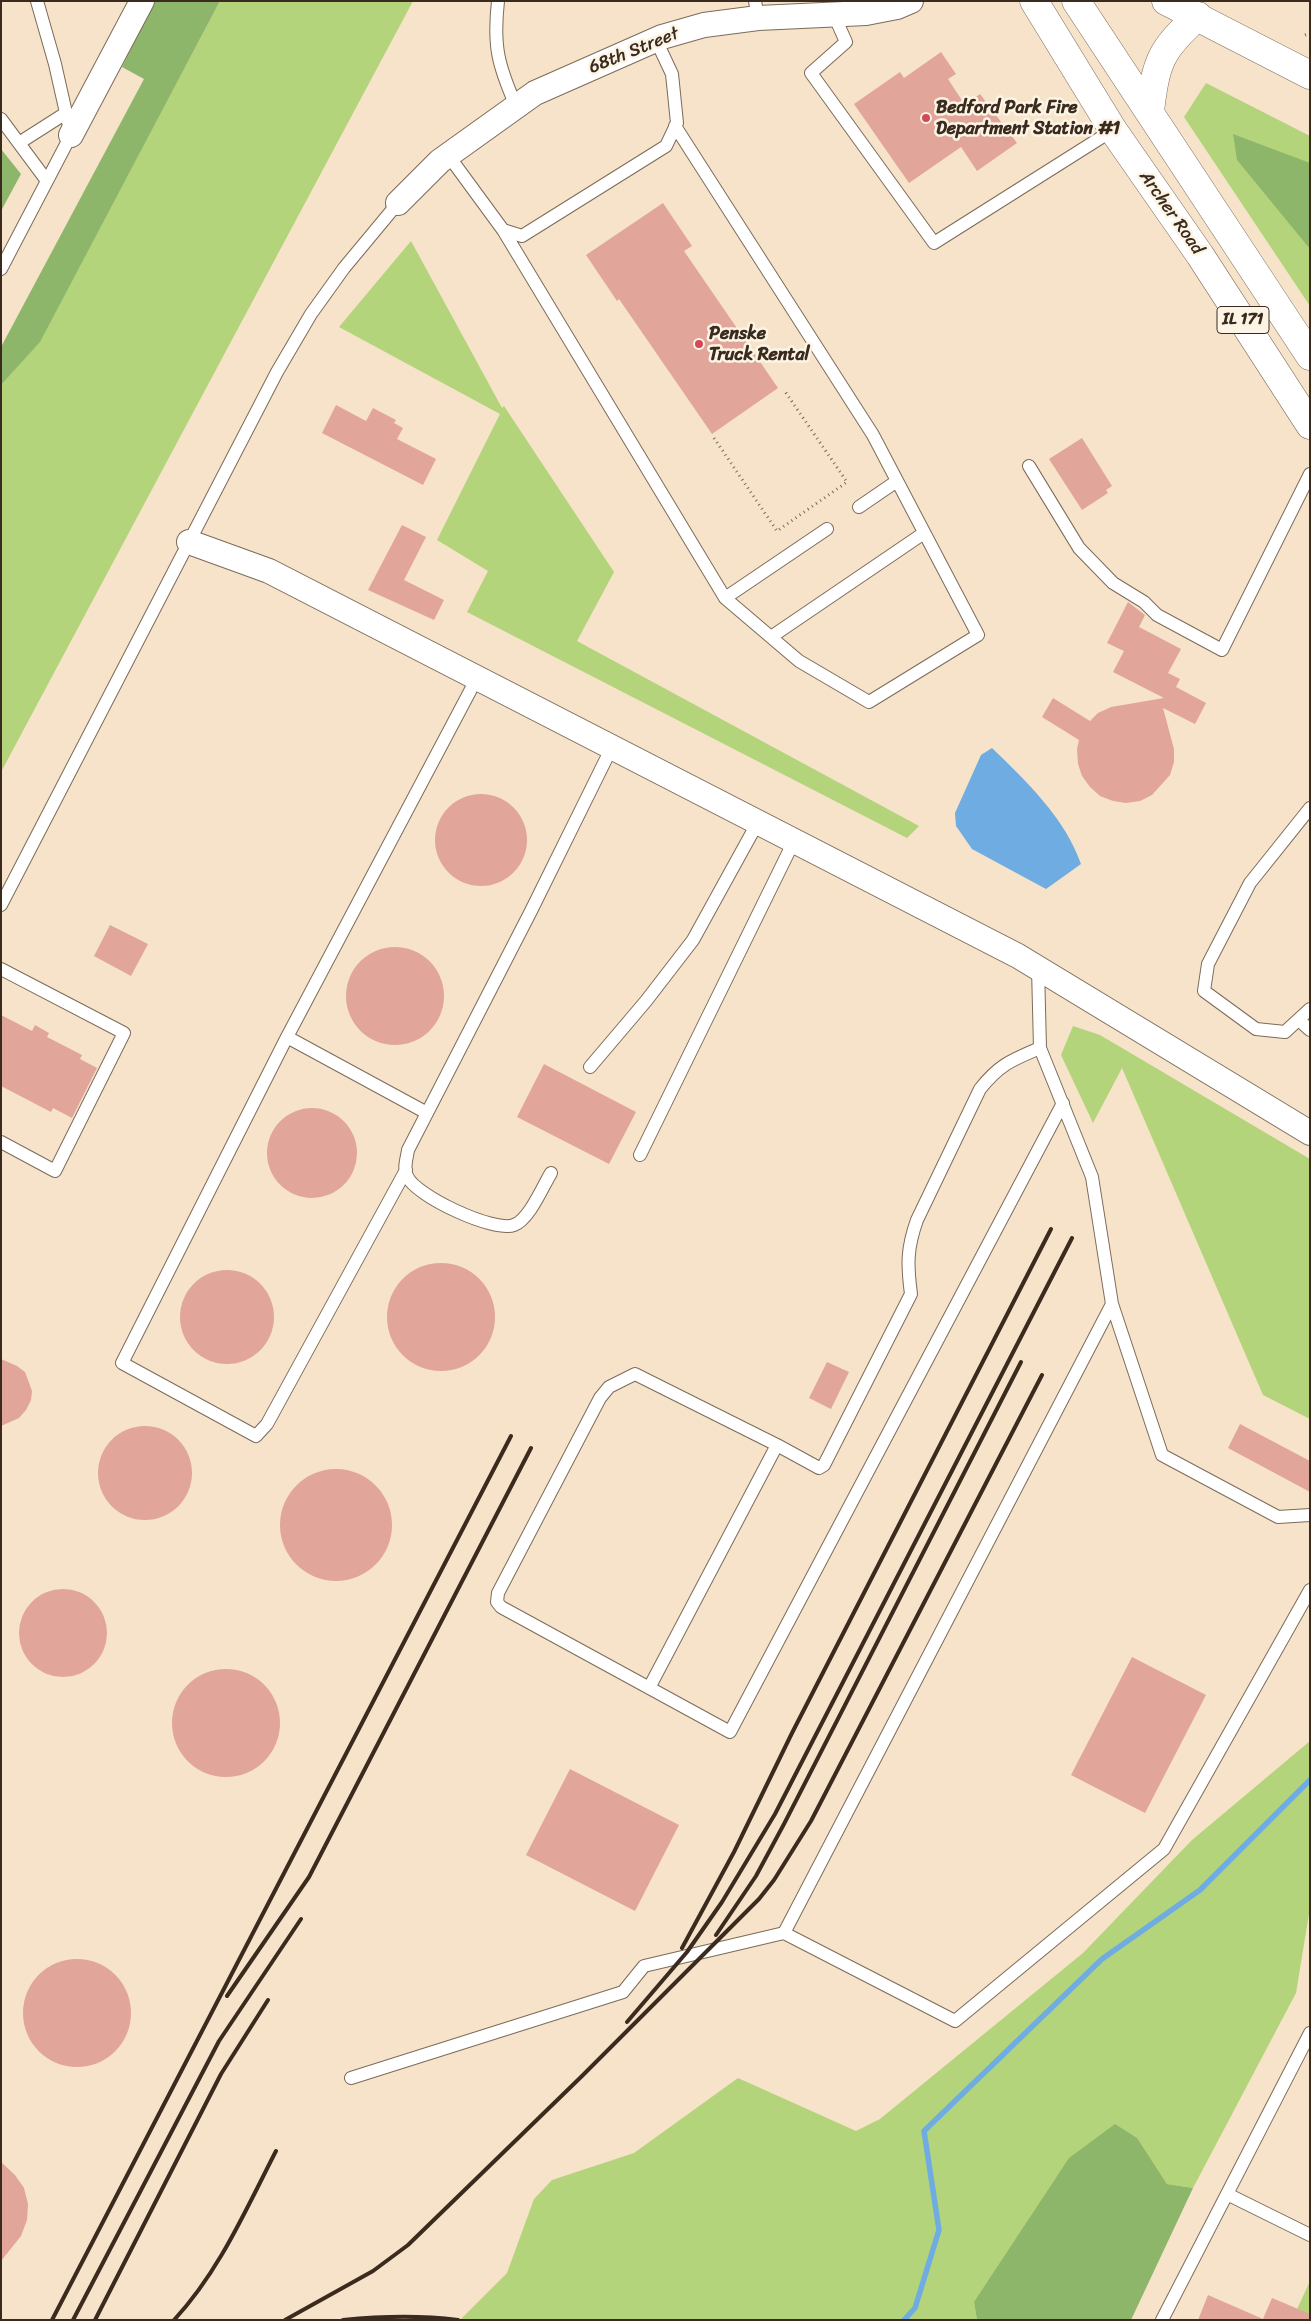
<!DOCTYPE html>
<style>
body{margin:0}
#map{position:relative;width:1311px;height:2321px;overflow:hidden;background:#f6e3c9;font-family:Sriracha,sans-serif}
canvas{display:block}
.frame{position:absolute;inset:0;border:2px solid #3b2a1e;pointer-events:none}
</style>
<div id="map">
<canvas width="1311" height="2321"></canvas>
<div class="frame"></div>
</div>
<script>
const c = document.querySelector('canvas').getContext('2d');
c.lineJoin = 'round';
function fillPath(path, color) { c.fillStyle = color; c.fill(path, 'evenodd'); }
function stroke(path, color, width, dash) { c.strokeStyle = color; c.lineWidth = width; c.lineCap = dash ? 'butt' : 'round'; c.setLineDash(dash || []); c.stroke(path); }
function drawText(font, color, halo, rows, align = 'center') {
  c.font = font + ' Sriracha,sans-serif'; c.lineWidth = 5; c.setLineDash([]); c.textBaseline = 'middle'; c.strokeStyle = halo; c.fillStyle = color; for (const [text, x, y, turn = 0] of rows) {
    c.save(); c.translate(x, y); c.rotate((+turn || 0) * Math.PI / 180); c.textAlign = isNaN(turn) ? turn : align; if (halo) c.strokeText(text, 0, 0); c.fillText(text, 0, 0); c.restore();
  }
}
fillPath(new Path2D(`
 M 220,1 L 413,1 L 1,772 L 1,385 L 40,341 Z
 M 1206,83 L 1310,136 L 1310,306 L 1184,117 Z
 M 411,241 L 502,408 L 504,406 L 614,572 L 577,641 L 919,826 L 907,838 L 467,612 L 488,571 L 437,540 L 500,414 L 339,327 Z
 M 1073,1026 L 1100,1035 L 1310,1159 L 1310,1419 L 1263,1395 L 1122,1068 L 1093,1123 L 1061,1055 Z
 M 1310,1741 L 1310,1908 L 1296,1993 L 1193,2188 L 1167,2184 L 1137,2139 L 974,2302 L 977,2320 L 460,2320 L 507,2273 L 534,2199 L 552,2180 L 634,2153 L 738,2078 L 856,2131 L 880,2119 L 1083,1953 L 1192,1840 Z
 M 1310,2281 L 1310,2320 L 1292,2320 Z`), '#b3d47b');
fillPath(new Path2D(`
 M 154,1 L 220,1 L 40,342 L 1,385 L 1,347 L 144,79 L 122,67 Z
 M 1233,134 L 1310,163 L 1310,249 L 1237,160 Z
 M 1,149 L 21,174 L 1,211 Z
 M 1115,2124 L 1137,2138 L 1167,2184 L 1193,2188 L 1131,2320 L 977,2320 L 974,2302 L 1069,2158 Z`), '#8eb66b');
fillPath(new Path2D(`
 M 992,748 C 1026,781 1065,818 1081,864 L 1046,889 L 972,849 L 956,826 L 955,813 L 981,755 Z`), '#6face1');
stroke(new Path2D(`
 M 904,2320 L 915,2308 L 939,2230 L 924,2131 L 1102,1959 L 1200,1890 L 1310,1780`), '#6face1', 5.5);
fillPath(new Path2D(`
 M 941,52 L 956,74 L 948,79 L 965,105 L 980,94 L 1017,143 L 977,171 L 961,147 L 909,183 L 854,104 L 900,72 L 904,78 Z
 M 663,203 L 692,246 L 684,251 L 778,388 L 712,434 L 619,299 L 617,301 L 586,255 Z
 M 336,405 L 366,421 L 373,408 L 396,420 L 394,423 L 403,428 L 397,439 L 436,459 L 423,485 L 322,433 Z
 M 1082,438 L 1112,486 L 1106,490 L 1108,493 L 1082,510 L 1049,459 Z
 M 402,525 L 426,537 L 404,580 L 444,600 L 434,620 L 368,590 Z
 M 1128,602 L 1145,615 L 1139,627 L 1181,649 L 1168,673 L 1180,679 L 1176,687 L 1206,703 L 1195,724 L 1163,708 L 1174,749 L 1174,762 L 1170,775 L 1152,795 L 1140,801 L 1126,803 L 1113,801 L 1100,796 L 1090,787 L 1082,776 L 1078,764 L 1077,749 L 1079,740 L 1042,717 L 1053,698 L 1090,721 L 1098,713 L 1111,707 L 1164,698 L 1113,672 L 1124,651 L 1107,643 Z
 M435 840a46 46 0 1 1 92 0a46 46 0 1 1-92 0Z
 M 110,925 L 148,944 L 131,976 L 94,956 Z
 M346 996a49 49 0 1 1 98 0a49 49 0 1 1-98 0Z
 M 1,1015 L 32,1031 L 35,1025 L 49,1033 L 47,1037 L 82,1055 L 80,1059 L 97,1068 L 72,1118 L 53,1108 L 51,1112 L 1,1086 Z
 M 544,1064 L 636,1112 L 609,1164 L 517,1117 Z
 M267 1153a45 45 0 1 1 90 0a45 45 0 1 1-90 0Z
 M387 1317a54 54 0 1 1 108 0a54 54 0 1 1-108 0Z
 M180 1317a47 47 0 1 1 94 0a47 47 0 1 1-94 0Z
 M 1,1359 L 17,1366 L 25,1372 L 32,1391 L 31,1400 L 26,1410 L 19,1418 L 1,1426 Z
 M 827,1362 L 849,1372 L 831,1409 L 809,1398 Z
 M 1240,1424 L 1310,1461 L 1310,1492 L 1228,1448 Z
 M98 1473a47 47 0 1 1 94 0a47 47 0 1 1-94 0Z
 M280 1525a56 56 0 1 1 112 0a56 56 0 1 1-112 0Z
 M19 1633a44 44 0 1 1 88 0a44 44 0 1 1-88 0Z
 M 1132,1657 L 1206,1695 L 1145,1813 L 1071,1775 Z
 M172 1723a54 54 0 1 1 108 0a54 54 0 1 1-108 0Z
 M 570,1769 L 679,1825 L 635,1911 L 526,1855 Z
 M23 2013a54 54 0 1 1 108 0a54 54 0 1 1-108 0Z
 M 1,2162 L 15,2175 L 24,2188 L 28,2204 L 27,2220 L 21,2236 L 1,2261 Z
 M 1208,2295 L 1263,2319 L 1272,2298 L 1310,2314 L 1310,2320 L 1198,2320 Z`), '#e2a599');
const lane = new Path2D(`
 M 498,1 C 493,46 498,65 516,106
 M 755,1 L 758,18
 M 834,15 L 846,42 L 811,73 L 934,243 L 1113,130
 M 1,119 L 47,181
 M 19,143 L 66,113
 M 448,155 L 503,230 L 522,236 L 666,146 L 677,123 L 672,74 L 656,40
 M 503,230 L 725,598 L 799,661 L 869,702 L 978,635 L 873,435 L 675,126
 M 1,269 L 71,135 L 55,64 L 37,1
 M 1029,466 L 1079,548 L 1113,583 L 1144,602 L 1157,615 L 1222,650 L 1310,474
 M 859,507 L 897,481
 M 725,598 L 827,529
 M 771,637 L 924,533
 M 1310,808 L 1250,883 L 1208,964 L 1204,991 L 1256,1029 L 1285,1032 L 1310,1009
 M 1,905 L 277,372 L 311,314 L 344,268 L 398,203
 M 1038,968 L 1040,1048 L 1092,1177 L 1112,1304 L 1162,1455 L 1278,1517 L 1310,1515
 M 1,969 L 124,1033 L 55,1171 L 1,1142
 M 1299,1020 L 1310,1030
 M 287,1037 L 122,1363 L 256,1436 L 267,1424 L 406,1170
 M 590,1067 L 646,1001 L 693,940 L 758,822
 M 427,1113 L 287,1037 L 477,678
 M 640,1155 L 794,841
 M 551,1173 C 543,1186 529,1220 514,1225 C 495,1233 415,1196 407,1176 C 403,1168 407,1158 408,1150 L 531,911 L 612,747
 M 777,1445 L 819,1468 L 824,1465 L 911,1294 C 907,1264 907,1248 917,1220 L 980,1089 C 1000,1064 1012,1060 1040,1048
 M 649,1688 L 777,1445 L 635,1374 L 609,1387 L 600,1398 L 498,1593 L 497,1602 L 501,1607 L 730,1732 L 1063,1103
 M 784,1933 L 1112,1304
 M 351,2078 L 623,1992 L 644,1966 L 784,1933 L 955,2021 L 1164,1849 L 1310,1590
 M 1227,2194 L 1310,2235
 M 1162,2320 L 1310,2033`);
const street = new Path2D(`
 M 71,135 L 142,1
 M 398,203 L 440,161 L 535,93 L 662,37 L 704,25 L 758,18 L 866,13 L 897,7 L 911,1
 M 189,542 L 269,571 L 1018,956 L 1310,1133`);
const secondary = new Path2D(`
 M 1166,1 L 1310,75`);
const primary = new Path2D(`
 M 1034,1 L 1113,130 L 1200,255 L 1310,425
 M 1076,1 L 1310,356
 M 1150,111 C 1156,62 1160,50 1198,16`);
stroke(lane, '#7c6b5a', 14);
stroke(street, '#7c6b5a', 26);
stroke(secondary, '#7c6b5a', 29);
stroke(primary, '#7c6b5a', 29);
stroke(new Path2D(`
 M 1305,35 L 1310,33
 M 714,438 L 777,531 L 847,482 L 784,390`), '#7c6b5a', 3, [1, 4]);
stroke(lane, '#fff', 12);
stroke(street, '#fff', 24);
stroke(secondary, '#fff', 28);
stroke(primary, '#fff', 28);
stroke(new Path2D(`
 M 716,1935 L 756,1876 L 784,1824 L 1021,1362
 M 682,1948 L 734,1852 L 792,1733 L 1051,1229
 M 227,1996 L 309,1877 L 531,1448
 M 627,2022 L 687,1952 L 722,1902 L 775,1814 L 1072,1238
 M 52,2320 L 511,1436
 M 73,2320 L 219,2041 L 301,1919
 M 95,2320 L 221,2074 L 268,2000
 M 174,2320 C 219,2272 246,2209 276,2151
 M 285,2320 L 373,2271 L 408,2245 L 582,2076 L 759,1899 L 774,1880 L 811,1821 L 1042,1375
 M 343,2320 C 382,2316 419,2315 458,2320`), '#3b2a1e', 4);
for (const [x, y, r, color] of [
 [926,118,5,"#d1495b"],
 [699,344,5,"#d1495b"]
]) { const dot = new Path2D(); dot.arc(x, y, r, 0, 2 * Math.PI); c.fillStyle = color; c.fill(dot); stroke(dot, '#fcf5e5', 2); }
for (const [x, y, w] of [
 [1243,320,52]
]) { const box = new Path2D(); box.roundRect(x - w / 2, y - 13.5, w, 27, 4); c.fillStyle = '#fcf5e5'; c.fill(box); stroke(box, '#3b2a1e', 1); }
drawText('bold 16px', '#3b2a1e', null, [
 ["IL 171",1243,320]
]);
drawText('18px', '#3b2a1e', '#fcf5e5', [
 ["68th Street",634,51,-22],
 ["Archer Road",1171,213,55]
]);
drawText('bold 18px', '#3b2a1e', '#fcf5e5', [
 ["Bedford Park Fire",936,108],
 ["Department Station #1",936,129],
 ["Penske",709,334],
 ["Truck Rental",709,355]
], 'left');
</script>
